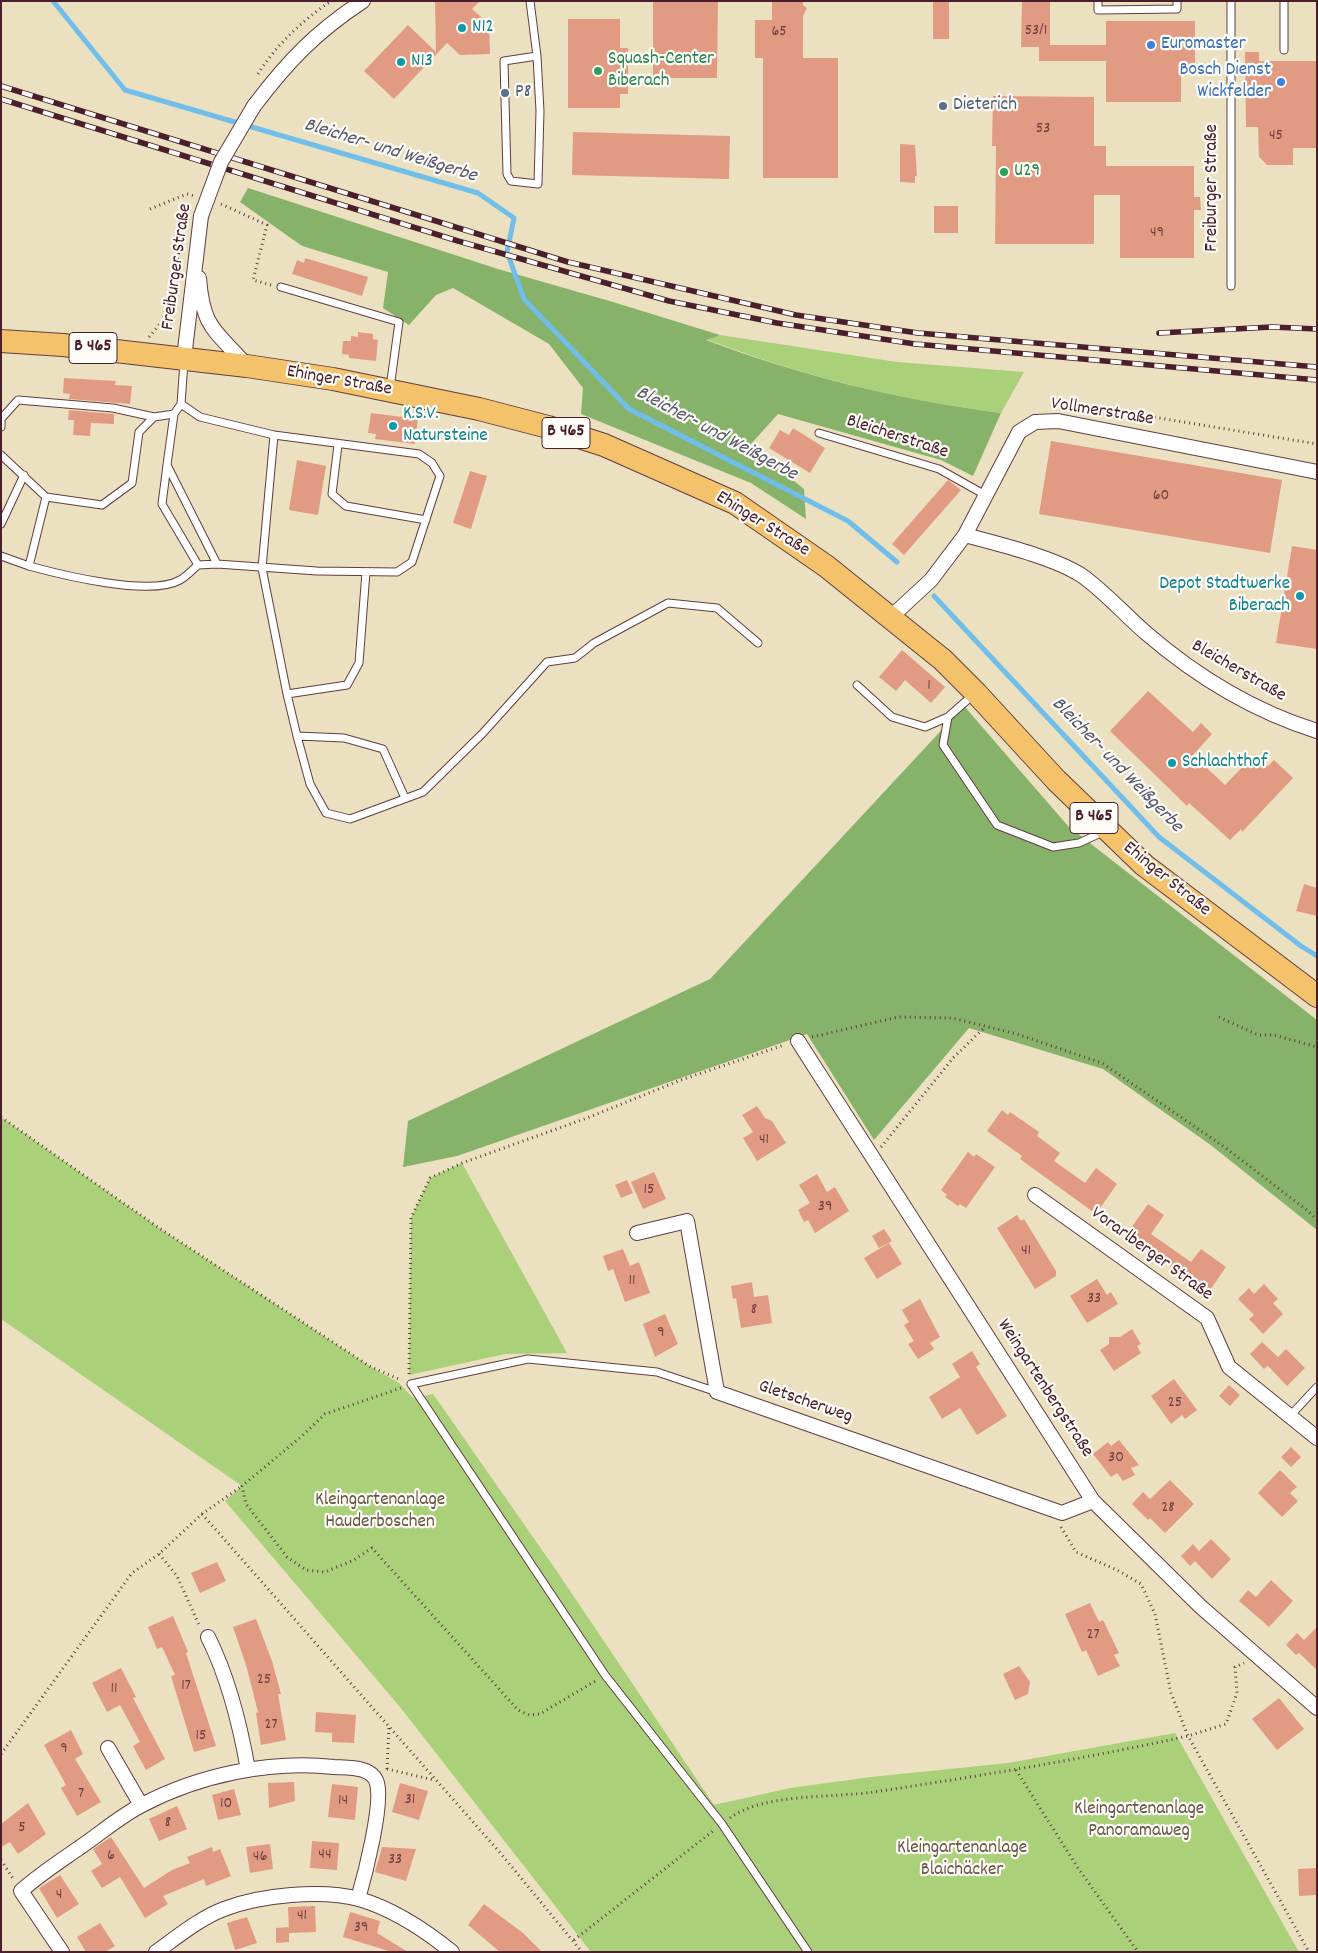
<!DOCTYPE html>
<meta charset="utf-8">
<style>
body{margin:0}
#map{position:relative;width:1318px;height:1953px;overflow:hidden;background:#ebe1c0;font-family:Dekko,sans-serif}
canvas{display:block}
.frame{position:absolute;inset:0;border:2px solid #4a1f2b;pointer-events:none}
</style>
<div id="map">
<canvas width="1318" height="1953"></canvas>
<div class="frame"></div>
</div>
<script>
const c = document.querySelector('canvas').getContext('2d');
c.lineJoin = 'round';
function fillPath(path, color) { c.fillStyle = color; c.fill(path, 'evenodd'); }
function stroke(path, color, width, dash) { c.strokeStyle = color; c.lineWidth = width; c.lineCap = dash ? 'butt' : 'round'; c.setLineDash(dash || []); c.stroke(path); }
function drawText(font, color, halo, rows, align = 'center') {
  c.font = font + ' Dekko,sans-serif'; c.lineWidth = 4.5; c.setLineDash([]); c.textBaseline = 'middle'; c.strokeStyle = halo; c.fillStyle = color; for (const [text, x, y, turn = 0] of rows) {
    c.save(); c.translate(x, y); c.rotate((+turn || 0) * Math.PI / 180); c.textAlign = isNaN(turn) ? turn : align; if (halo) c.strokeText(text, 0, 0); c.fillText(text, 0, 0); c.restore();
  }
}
fillPath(new Path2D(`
 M 720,335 L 897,362 L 1024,372 L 1001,413 C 900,400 801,376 706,339 Z
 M 1,1117 L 159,1228 L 371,1367 L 399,1383 L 413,1398 L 433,1394 L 556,1570 L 714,1805 L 790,1788 L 871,1777 L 1008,1763 L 1175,1733 L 1299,1952 L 591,1952 L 400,1707 L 225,1501 L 242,1486 L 1,1319 Z
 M 462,1163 L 567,1353 L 505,1354 L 409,1375 L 411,1218 L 430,1178 Z`), '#aad07a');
fillPath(new Path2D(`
 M 248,188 L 498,269 L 613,302 L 720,335 L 706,340 C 801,376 900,400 1001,413 L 973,476 L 941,460 L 778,414 L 750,445 L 804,489 L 806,519 L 751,483 L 581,414 L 583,388 L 549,344 L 453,288 L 436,295 L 409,325 L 383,308 L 388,272 L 302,246 L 240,202 Z
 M 964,706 L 1068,826 L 1317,1020 L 1317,1230 L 1212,1146 L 1103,1069 L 969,1028 L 874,1140 L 807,1034 L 457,1156 L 403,1167 L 408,1121 L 710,979 Z`), '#87b26a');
stroke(new Path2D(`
 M 53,1 L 125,90 L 478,193 L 514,218 L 507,252 L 524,299 L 629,409 L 848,521 L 897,562
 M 934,596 L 1159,837 L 1301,946 L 1317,956`), '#71beeb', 5);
fillPath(new Path2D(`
 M 480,1 L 472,9 L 489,24 L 490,54 L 460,55 L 447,43 L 394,99 L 364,71 L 408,25 L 436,52 L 435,2 Z
 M 653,1 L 718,1 L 717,78 L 653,78 Z
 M 772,1 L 803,1 L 803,5 L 807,8 L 803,16 L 803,58 L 838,58 L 838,178 L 763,178 L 763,58 L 755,58 L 755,20 L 772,20 Z
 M 933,1 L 949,1 L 949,39 L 933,39 Z
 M 1022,1 L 1050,1 L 1050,45 L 1106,45 L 1106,21 L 1195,21 L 1195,70 L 1181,70 L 1181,102 L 1106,102 L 1106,61 L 1039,61 L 1039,47 L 1021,47 Z
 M 568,19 L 620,19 L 620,48 L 628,48 L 628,94 L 620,94 L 620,108 L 568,108 Z
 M 1245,52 L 1259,52 L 1259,61 L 1317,61 L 1317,148 L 1293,148 L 1293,165 L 1267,165 L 1259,157 L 1258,127 L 1246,127 Z
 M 993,96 L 1094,97 L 1094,146 L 1106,146 L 1106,166 L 1194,166 L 1194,197 L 1200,197 L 1201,210 L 1194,210 L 1194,258 L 1120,258 L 1120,195 L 1094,195 L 1094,244 L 995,244 L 996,146 L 992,146 Z
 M 573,132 L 730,136 L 729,179 L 572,175 Z
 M 900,144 L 915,145 L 917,176 L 915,176 L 915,183 L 900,182 Z
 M 934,206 L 958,206 L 958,233 L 934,233 Z
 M 305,258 L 368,277 L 362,296 L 292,274 L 297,260 L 304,263 Z
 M 358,332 L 373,334 L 373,339 L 378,340 L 376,361 L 349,358 L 349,355 L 342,354 L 343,341 L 351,341 L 351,336 L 358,337 Z
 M 64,378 L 116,381 L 115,385 L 132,386 L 130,404 L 69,399 L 70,394 L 63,393 Z
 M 69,410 L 114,414 L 114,424 L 91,423 L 90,436 L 73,435 L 74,420 L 68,420 Z
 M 371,413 L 418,419 L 415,444 L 375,439 L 376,434 L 368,433 Z
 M 793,428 L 825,448 L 810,473 L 769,448 L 780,430 L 789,435 Z
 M 1051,441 L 1282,480 L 1270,553 L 1039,514 Z
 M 297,460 L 326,466 L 318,515 L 289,510 Z
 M 470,471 L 487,476 L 471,529 L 453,523 Z
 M 948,480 L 961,490 L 904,555 L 892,544 Z
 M 1292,546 L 1317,550 L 1317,649 L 1276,643 Z
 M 902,650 L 945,687 L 931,703 L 905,680 L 896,691 L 879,677 Z
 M 1148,691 L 1193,732 L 1201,723 L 1212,734 L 1193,755 L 1225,785 L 1255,754 L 1268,766 L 1274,760 L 1293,778 L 1242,832 L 1241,829 L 1230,840 L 1189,803 L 1187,806 L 1110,731 Z
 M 1304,884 L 1317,888 L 1317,916 L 1296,911 Z
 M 757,1106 L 765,1118 L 772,1121 L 786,1143 L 757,1161 L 743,1138 L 753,1132 L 742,1115 Z
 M 1002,1110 L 1008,1115 L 1010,1112 L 1039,1132 L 1037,1136 L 1060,1153 L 1054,1161 L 1085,1183 L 1096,1168 L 1117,1184 L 1096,1214 L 1020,1159 L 1022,1156 L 987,1131 Z
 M 968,1152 L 974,1157 L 976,1154 L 995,1167 L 966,1208 L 960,1204 L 958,1206 L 945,1197 L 947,1195 L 941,1190 Z
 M 654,1172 L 666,1199 L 643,1209 L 631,1182 Z
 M 817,1174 L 827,1192 L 835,1187 L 849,1211 L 815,1233 L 808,1220 L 804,1222 L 798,1210 L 810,1203 L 799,1185 Z
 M 627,1180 L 633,1193 L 621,1198 L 615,1185 Z
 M 1148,1204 L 1164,1215 L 1151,1234 L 1191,1262 L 1201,1249 L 1226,1267 L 1210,1290 L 1201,1284 L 1199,1287 L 1126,1235 Z
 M 1017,1215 L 1021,1221 L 1024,1219 L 1056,1271 L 1056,1276 L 1035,1289 L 997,1228 Z
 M 884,1229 L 892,1241 L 879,1248 L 872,1236 Z
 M 889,1243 L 902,1264 L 877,1279 L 864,1258 Z
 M 623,1249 L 630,1266 L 639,1262 L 650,1293 L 625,1302 L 613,1269 L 608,1271 L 603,1256 Z
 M 1097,1279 L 1107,1295 L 1111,1292 L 1118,1304 L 1087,1323 L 1070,1296 Z
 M 752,1282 L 754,1297 L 768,1295 L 772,1323 L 741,1328 L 736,1298 L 733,1299 L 731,1286 Z
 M 1264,1284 L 1278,1299 L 1273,1303 L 1283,1314 L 1263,1334 L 1249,1319 L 1254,1315 L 1238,1299 L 1249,1288 L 1254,1294 Z
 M 920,1299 L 940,1337 L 930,1343 L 934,1349 L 918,1359 L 908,1344 L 914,1341 L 904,1325 L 909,1322 L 902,1310 Z
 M 665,1314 L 678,1344 L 655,1357 L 643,1324 Z
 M 1132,1329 L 1141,1344 L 1137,1346 L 1141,1353 L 1114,1371 L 1100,1350 L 1109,1344 L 1109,1337 L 1120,1337 Z
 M 1262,1342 L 1278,1357 L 1286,1349 L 1305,1368 L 1287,1386 L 1268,1366 L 1264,1369 L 1250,1354 Z
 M 972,1351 L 980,1364 L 976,1367 L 1007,1416 L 977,1435 L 960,1408 L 942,1419 L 929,1397 L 960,1377 L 952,1364 Z
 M 1174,1379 L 1197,1410 L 1185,1419 L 1182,1415 L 1171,1424 L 1151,1396 Z
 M 1229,1385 L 1240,1395 L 1230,1406 L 1219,1396 Z
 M 1119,1440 L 1139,1465 L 1131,1468 L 1135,1475 L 1123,1481 L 1117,1473 L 1111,1477 L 1093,1454 L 1108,1442 L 1111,1446 Z
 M 1291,1447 L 1301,1457 L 1291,1467 L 1281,1457 Z
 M 1280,1470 L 1297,1487 L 1290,1493 L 1298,1501 L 1282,1517 L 1258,1493 Z
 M 1170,1480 L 1194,1504 L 1165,1533 L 1150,1518 L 1148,1520 L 1132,1504 L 1143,1492 L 1150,1499 Z
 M 1211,1539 L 1231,1559 L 1212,1579 L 1195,1561 L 1190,1566 L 1181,1556 L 1193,1544 L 1199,1551 Z
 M 217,1562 L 226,1581 L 200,1593 L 191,1573 Z
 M 1271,1580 L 1293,1601 L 1269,1627 L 1239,1601 L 1248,1590 L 1256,1597 Z
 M 1090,1603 L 1099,1622 L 1103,1620 L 1119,1653 L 1114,1655 L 1120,1666 L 1098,1676 L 1086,1650 L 1082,1652 L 1065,1614 Z
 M 173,1616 L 188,1652 L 186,1653 L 216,1746 L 194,1752 L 171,1676 L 175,1675 L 162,1647 L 157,1649 L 148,1627 Z
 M 256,1619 L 272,1661 L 281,1694 L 278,1694 L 286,1740 L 261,1745 L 256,1713 L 258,1712 L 246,1665 L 233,1627 Z
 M 1317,1627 L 1317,1670 L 1299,1653 L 1296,1655 L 1286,1645 L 1297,1633 L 1304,1640 Z
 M 1019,1666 L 1030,1682 L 1028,1694 L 1015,1700 L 1003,1674 Z
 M 121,1668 L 136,1697 L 133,1698 L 165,1759 L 146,1770 L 133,1746 L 140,1742 L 120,1705 L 107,1712 L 92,1683 Z
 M 1279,1698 L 1304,1729 L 1277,1750 L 1252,1719 Z
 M 316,1712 L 356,1715 L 354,1743 L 332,1742 L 332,1733 L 315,1732 Z
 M 71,1730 L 83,1754 L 75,1759 L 101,1802 L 77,1816 L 61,1788 L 66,1785 L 44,1745 Z
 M 294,1782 L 295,1801 L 269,1808 L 268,1783 Z
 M 400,1783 L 428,1791 L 419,1820 L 392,1812 Z
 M 332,1784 L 358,1787 L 355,1820 L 328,1817 Z
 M 234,1789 L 241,1815 L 218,1820 L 212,1795 Z
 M 28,1803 L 46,1834 L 18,1854 L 10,1842 L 1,1847 L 1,1824 Z
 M 177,1806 L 187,1829 L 159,1841 L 149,1819 Z
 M 111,1837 L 144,1888 L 172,1870 L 190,1863 L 187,1857 L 212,1847 L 213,1852 L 220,1849 L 231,1876 L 206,1886 L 204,1879 L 163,1896 L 168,1904 L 145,1918 L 120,1877 L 102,1888 L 91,1871 L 102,1864 L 93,1849 Z
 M 312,1841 L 339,1843 L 337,1870 L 310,1868 Z
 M 270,1844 L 273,1869 L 250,1873 L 246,1847 Z
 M 382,1847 L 416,1849 L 406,1881 L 375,1872 Z
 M 1317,1868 L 1317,1895 L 1299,1896 L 1298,1869 Z
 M 60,1875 L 79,1904 L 57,1918 L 39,1888 Z
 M 484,1904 L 523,1933 L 542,1952 L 500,1952 L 468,1925 Z
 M 315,1906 L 316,1932 L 289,1933 L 288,1907 Z
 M 350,1912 L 380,1921 L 377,1933 L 408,1952 L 392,1952 L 343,1937 Z
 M 247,1917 L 257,1943 L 235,1950 L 227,1923 Z
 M 100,1923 L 115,1946 L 105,1952 L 86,1952 L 77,1937 Z
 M 289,1927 L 289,1942 L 276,1943 L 276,1928 Z`), '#e29b83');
const service = new Path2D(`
 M 530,1 L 537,56 L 540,111 L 538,184 L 511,181 L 507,174 L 504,61 L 537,56
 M 1098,1 L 1098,10 L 1177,9 L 1177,1
 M 1231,1 L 1231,286
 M 1284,1 L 1284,50
 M 281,287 L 399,322 L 390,388
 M 181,404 L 200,417 L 274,435 L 419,454 L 432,463 L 440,476 L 412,562 L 397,572 L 317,571 L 217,564 L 167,465 L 174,414 L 181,404 L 184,362
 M 1,427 L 1,419 L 18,400 L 113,408 L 154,417 L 174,414
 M 819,433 L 939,469 L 987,496
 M 274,435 L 262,568 L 287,694 L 297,736 L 310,784 L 326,813 L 350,819 L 423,792 L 482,734 L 547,662 L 575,658 L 594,643 L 668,603 L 717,608 L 758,643
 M 338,445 L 332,494 L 346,506 L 426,520
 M 1,455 L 46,497 L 102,505 L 132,483 L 139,432 L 154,417
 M 167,465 L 162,504 L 198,565 L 217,564
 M 46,497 L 29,566 C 62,575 150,597 180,580 C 187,576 192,570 198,565
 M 1,524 L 24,475
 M 1,556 L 29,566
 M 857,685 L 892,717 L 925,727 L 948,717 L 973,695
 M 287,694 L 347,685 L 359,663 L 366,572
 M 948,717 L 943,745 L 997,825 L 1053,847 L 1079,843 L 1105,831
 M 297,736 L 344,738 L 383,749 L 405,798
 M 717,1392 L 657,1372 L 528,1359 L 411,1384 L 605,1675 L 722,1824 L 808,1952
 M 1290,1416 L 1317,1387`);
const minor = new Path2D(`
 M 254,106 C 288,61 316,32 363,1
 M 199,278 C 203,330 216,330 247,366
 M 184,358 L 201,216
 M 965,535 C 998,544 1053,557 1081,575 C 1103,590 1125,615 1146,633 C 1197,677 1253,711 1317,731
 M 891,617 L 931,580 L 965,535 L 1019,432 L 1035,422 L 1058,421 L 1317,472
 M 798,1041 L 1093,1501 L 1201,1607 L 1317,1708
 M 1035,1195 L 1207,1318 L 1229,1367 L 1317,1438
 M 637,1233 L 687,1221 L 717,1392 L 1062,1513 L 1093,1501
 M 208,1637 C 229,1679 240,1724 248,1770
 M 108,1748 L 141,1805
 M 62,1952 L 21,1891 C 40,1874 59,1862 79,1848 C 100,1834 120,1816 142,1805 C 199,1775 270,1760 334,1767 C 348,1768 372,1766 377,1783 C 383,1805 365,1875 358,1899
 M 156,1952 C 177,1937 200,1918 224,1909 C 260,1895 322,1889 359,1899 C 393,1909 425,1930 452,1952`);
const primary = new Path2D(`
 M 1,341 L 63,345 L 247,366 L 333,379 L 479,409 L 548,427 L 604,445 L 735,503 L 826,566 L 943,660 L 976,693 L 1056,780 L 1144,865 L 1317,996`);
stroke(service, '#623c41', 9);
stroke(minor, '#623c41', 16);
stroke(primary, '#623c41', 24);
stroke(new Path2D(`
 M 258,74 C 276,45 303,20 331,1
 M 221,204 L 267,225 L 253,280 L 271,285
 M 150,209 L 187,194 L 194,196
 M 149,337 L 163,320 L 181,243
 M 1110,415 L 1129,413 L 1317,444
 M 1219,1017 L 1258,1035 L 1274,1035 L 1317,1047
 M 812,1037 L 898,1017 L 952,1018 L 1017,1034 L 1102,1063 L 1223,1146 L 1308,1211 L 1317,1220
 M 1,1117 L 159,1228 L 371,1367 L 401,1380
 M 881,1147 L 954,1057 L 985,1027
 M 409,1374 L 411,1218 L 430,1178 L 462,1163 L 587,1118 L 681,1080 L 784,1045
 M 401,1388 L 325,1414 L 302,1436 L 242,1486 L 246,1504 L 287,1557 L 306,1570 L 325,1572 L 354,1560 L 372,1548 L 518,1710 L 529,1715 L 540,1714 L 597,1680
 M 202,1514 L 502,1855 L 582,1952
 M 1061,1527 L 1076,1552 L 1117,1570 L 1141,1584 L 1155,1614 L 1171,1693 L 1188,1736 L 1309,1952
 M 159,1554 L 177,1576 L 200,1627
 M 1,1754 L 132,1573 L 159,1554 L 202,1514 L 242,1486
 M 387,1769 L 434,1780
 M 387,1769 L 389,1727
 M 1016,1770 L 1078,1868 L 1138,1952
 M 730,1818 C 763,1793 833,1798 874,1792 C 979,1776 1084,1759 1188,1736 L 1226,1724 L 1237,1693 L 1235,1667 L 1244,1663
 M 1,1860 L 14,1880
 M 574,1940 L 713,1831`), '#623c41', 3, [1, 4]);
stroke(service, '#fff', 7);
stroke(minor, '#fff', 14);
stroke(primary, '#f3c26a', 22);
const rail = new Path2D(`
 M 1,86 L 568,262 L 796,315 L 918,333 L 1317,367
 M 1,99 L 458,241 L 669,301 L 777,323 L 915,344 L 1317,380
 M 1159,333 L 1272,327 L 1317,329`);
stroke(rail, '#4a1f2b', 5.5);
stroke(rail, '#fdfcf7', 4, [11]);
const minorBridge = new Path2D(`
 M 201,216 L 221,162 L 254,106`);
stroke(minorBridge, '#623c41', 16, []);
stroke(minorBridge, '#fff', 14);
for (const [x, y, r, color] of [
 [462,28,5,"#0f9aa8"],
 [1151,45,5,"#3f7fe0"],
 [401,62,5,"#0f9aa8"],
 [598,71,5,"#2e9e5b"],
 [1281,82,5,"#3f7fe0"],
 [505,93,5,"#5c6f8a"],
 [943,106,5,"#5c6f8a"],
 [1004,172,5,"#2e9e5b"],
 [393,426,5,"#0f9aa8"],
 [1300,596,5,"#0f9aa8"],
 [1172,763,5,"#0f9aa8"]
]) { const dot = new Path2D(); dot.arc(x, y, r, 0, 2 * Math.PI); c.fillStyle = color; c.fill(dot); stroke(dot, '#fdfcf7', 2); }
drawText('16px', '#703e41', null, [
 ["53/1",1036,32],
 ["65",779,33],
 ["53",1043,130],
 ["45",1276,137],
 ["49",1157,234],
 ["60",1161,497],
 ["1",929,687],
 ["41",764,1141],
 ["15",649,1191],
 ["39",825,1208],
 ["41",1026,1252],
 ["11",632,1282],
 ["33",1094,1300],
 ["8",754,1311],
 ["9",661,1334],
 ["25",1175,1404],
 ["30",1116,1459],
 ["28",1168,1509],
 ["27",1093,1636],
 ["25",264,1681],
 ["17",186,1687],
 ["11",114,1690],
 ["27",271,1726],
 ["15",201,1737],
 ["9",64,1750],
 ["7",81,1795],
 ["31",410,1801],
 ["14",343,1802],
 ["10",226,1805],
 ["8",168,1824],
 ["5",22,1829],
 ["44",325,1856],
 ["6",111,1857],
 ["46",260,1858],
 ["33",395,1861],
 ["4",59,1896],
 ["41",302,1917],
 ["39",361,1929]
]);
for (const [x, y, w] of [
 [93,348,48],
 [566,433,48],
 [1094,818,48]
]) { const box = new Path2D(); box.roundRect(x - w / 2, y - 15.5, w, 31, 4); c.fillStyle = '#fdfcf7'; c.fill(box); stroke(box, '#4a1f2b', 1); }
drawText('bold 18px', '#4a1f2b', null, [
 ["B 465",93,348],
 ["B 465",566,433],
 ["B 465",1094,818]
]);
drawText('19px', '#0d838f', '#fdfcf7', [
 ["N12",472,28],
 ["N13",411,62],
 ["K.S.V.",403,415],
 ["Natursteine",403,437],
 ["Depot Stadtwerke",1290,585,"right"],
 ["Biberach",1290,607,"right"],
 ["Schlachthof",1182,763]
], 'left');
drawText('19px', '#366cbe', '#fdfcf7', [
 ["Euromaster",1161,45],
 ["Bosch Dienst",1271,71,"right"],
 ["Wickfelder",1271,93,"right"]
], 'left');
drawText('19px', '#27864d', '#fdfcf7', [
 ["Squash-Center",608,60],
 ["Biberach",608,82],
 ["U29",1014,172]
], 'left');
drawText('19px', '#4e5e75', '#fdfcf7', [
 ["P8",515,93],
 ["Dieterich",953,106]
], 'left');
drawText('19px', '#4a1f2b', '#fdfcf7', [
 ["Freiburger Straße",1213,188,-90],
 ["Freiburger Straße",178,267,-82],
 ["Ehinger Straße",339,382,10],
 ["Vollmerstraße",1102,413,9],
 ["Bleicherstraße",897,438,18],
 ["Ehinger Straße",762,525,32],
 ["Bleicherstraße",1238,672,30],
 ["Ehinger Straße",1166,880,39],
 ["Vorarlberger Straße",1151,1255,36],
 ["Weingartenbergstraße",1044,1389,57],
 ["Gletscherweg",805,1403,19]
]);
drawText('19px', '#675443', '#fdfcf7', [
 ["Kleingartenanlage",380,1501],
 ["Hauderboschen",380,1523],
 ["Kleingartenanlage",1139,1810],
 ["Panoramaweg",1139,1832],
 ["Kleingartenanlage",962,1849],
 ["Blaichäcker",962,1871]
]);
drawText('italic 20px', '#58576e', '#fdfcf7', [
 ["Bleicher- und Weißgerbe",390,152,17],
 ["Bleicher- und Weißgerbe",716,435,28],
 ["Bleicher- und Weißgerbe",1116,766,46]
]);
</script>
